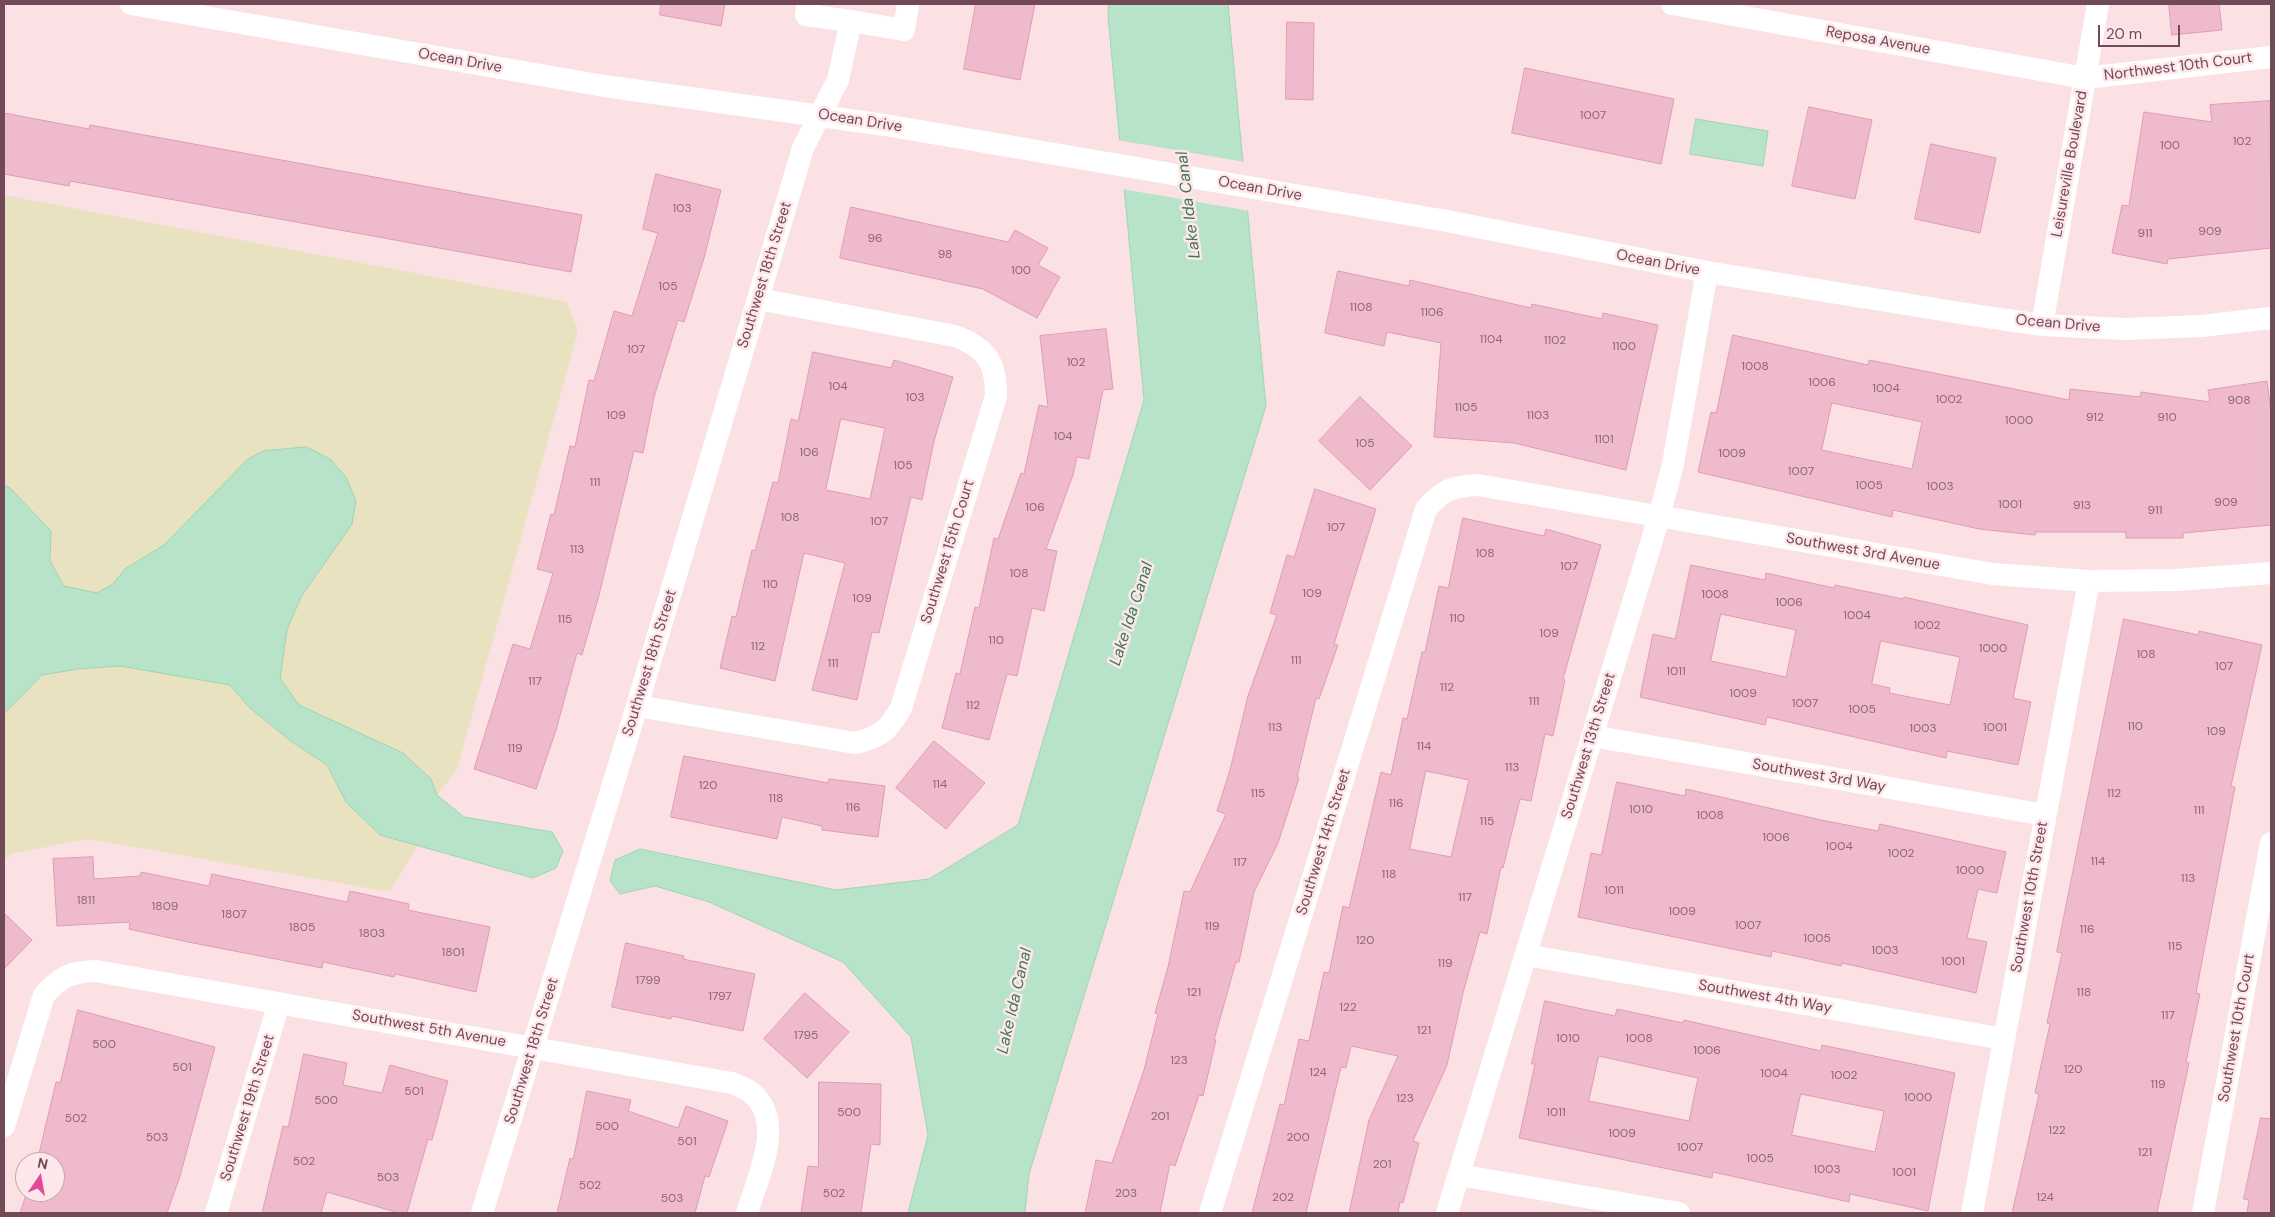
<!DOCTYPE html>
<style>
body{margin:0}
#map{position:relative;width:2275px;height:1217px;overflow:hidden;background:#fbe1e4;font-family:"DM Sans",sans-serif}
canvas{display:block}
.frame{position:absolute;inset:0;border:5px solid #714958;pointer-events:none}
.north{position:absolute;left:15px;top:1152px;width:50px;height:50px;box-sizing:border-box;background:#fee7ea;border:1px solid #c6a8b0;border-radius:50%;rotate:12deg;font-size:14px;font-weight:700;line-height:20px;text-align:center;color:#714958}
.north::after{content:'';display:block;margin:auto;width:18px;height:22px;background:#e14a98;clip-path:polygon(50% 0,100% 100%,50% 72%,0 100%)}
.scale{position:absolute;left:2098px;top:25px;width:82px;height:22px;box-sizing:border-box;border:2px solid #714958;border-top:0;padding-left:6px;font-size:15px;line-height:18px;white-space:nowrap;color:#714958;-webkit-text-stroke:4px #fee7ea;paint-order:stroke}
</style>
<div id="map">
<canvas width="2275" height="1217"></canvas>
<div class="frame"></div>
<div class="north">N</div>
<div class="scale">20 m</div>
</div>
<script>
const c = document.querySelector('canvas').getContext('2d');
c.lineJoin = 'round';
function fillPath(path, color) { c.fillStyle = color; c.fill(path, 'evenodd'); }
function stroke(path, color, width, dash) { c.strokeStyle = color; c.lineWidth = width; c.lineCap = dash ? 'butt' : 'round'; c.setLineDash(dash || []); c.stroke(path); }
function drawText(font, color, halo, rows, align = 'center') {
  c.font = font + ' "DM Sans",sans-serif'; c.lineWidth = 5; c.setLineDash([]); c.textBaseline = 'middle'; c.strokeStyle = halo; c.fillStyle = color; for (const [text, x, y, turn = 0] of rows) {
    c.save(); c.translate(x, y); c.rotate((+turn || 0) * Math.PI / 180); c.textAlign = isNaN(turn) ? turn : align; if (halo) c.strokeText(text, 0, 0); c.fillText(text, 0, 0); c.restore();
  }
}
fillPath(new Path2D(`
 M 4,195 L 567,302 L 578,331 L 457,770 L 437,795 L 464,817 L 552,832 L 563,851 L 556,868 L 533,878 L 418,845 L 390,892 L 89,839 L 14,853 L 4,859 Z`), '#e8e2c1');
const water = new Path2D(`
 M 1109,4 L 1228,4 L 1266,406 L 1029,1174 L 1025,1213 L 908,1213 L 928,1135 L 911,1037 L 843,962 L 709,902 L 655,886 L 620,894 L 610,881 L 615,860 L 640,849 L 836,890 L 929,879 L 1018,825 L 1144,400 L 1108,16 Z
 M 1696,119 L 1768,131 L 1763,166 L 1690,154 Z
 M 307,447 L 330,459 L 346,477 L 356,501 L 352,524 L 301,597 L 287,630 L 280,678 L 299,705 L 403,753 L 431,779 L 437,795 L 464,817 L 552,832 L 563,851 L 556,868 L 533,878 L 380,835 L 346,802 L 327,765 L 292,742 L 250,708 L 230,685 L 120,666 L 78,669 L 42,675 L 4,714 L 4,485 L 10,488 L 51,531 L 50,561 L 64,586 L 97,593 L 113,584 L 125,569 L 164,545 L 248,459 L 263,451 Z`);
fillPath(water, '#b7e3c9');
stroke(water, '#9dd5b4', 1);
fillPath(new Path2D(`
 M 1117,140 L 1245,162 L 1250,211 L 1122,189 Z`), '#fbe1e4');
const building = new Path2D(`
 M 661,4 L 725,4 L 721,26 L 660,15 Z
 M 976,4 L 1035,4 L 1020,80 L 964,69 Z
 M 2169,4 L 2219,4 L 2222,30 L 2172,35 Z
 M 1287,22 L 1314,23 L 1313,100 L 1286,99 Z
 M 1525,68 L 1674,99 L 1661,164 L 1512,133 Z
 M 2270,101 L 2271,248 L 2168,259 L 2167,264 L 2112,253 L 2122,205 L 2129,206 L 2144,112 L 2212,122 L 2210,105 Z
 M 1809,107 L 1872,120 L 1855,199 L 1792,186 Z
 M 4,113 L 89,129 L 90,125 L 582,215 L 571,272 L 70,181 L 69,186 L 4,174 Z
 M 1931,144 L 1996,158 L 1980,233 L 1915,219 Z
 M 656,174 L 721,190 L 704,258 L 684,322 L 678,320 L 654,397 L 643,453 L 634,451 L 599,595 L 582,655 L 577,653 L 556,730 L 536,789 L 474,769 L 513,644 L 530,649 L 553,573 L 537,569 L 551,514 L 554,515 L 570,446 L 575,447 L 589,380 L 594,381 L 614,311 L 632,316 L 658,233 L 643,229 Z
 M 851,207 L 1008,242 L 1015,230 L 1048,248 L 1038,265 L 1060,277 L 1037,318 L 983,289 L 840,258 Z
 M 1338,271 L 1409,286 L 1410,280 L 1531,308 L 1532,304 L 1602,319 L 1603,313 L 1658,325 L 1626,470 L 1514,443 L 1434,437 L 1441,343 L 1387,332 L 1384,346 L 1325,333 Z
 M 1106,329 L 1113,389 L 1103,390 L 1089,459 L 1077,457 L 1073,475 L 1046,549 L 1057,551 L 1044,611 L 1032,608 L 1017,676 L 1007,674 L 989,740 L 942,728 L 956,673 L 960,674 L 975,607 L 979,608 L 994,538 L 998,539 L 1021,473 L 1024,474 L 1039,405 L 1048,407 L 1040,336 Z
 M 1733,335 L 1868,365 L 1869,360 L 2069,400 L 2070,389 L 2140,397 L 2141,392 L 2210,402 L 2208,390 L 2267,381 L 2271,412 L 2271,525 L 2183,533 L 2183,538 L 2126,538 L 2126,532 L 2036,532 L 2035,535 L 1979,529 L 1893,510 L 1892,517 L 1698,472 L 1711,412 L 1716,413 ZM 1832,403 L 1922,422 L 1912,469 L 1822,450 Z
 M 813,352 L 891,368 L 894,360 L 953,377 L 934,441 L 922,500 L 911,497 L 879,633 L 872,632 L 857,700 L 812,690 L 845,563 L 804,553 L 775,681 L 720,668 L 732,616 L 736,617 L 752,550 L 755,551 L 773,482 L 778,483 L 791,419 L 798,421 ZM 841,419 L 885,428 L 870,499 L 826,490 Z
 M 1360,397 L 1412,446 L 1370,490 L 1319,441 Z
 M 1315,489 L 1376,509 L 1334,644 L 1338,645 L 1319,699 L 1316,698 L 1297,777 L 1299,778 L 1278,843 L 1254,892 L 1239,962 L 1236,962 L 1214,1040 L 1216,1040 L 1203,1096 L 1199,1095 L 1175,1166 L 1170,1164 L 1160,1213 L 1085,1213 L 1096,1160 L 1112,1163 L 1144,1070 L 1158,1014 L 1155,1013 L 1168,967 L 1184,891 L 1190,892 L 1226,814 L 1217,811 L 1230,770 L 1248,696 L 1277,615 L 1270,613 L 1287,555 L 1294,557 Z
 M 1463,518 L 1544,536 L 1546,529 L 1601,545 L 1563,679 L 1565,680 L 1553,736 L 1545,734 L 1531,801 L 1520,799 L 1503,868 L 1501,867 L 1487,934 L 1480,932 L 1463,993 L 1447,1065 L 1413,1141 L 1419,1143 L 1403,1203 L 1400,1202 L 1398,1213 L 1349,1213 L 1369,1120 L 1398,1056 L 1351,1046 L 1346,1068 L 1341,1067 L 1306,1213 L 1252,1213 L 1280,1104 L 1284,1105 L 1299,1039 L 1309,1041 L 1324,972 L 1329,973 L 1343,906 L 1349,908 L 1381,772 L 1391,775 L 1403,718 L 1407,719 L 1422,652 L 1425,652 L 1439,586 L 1448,588 ZM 1426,771 L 1469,780 L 1451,857 L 1410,849 Z
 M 1691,565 L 1765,580 L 1766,573 L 1834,588 L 1835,585 L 1903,599 L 1904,597 L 2028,625 L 2013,698 L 2031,702 L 2018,765 L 1947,751 L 1946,758 L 1767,717 L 1765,725 L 1640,697 L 1653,634 L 1675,639 ZM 1721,614 L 1796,630 L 1786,677 L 1711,661 ZM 1881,641 L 1960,657 L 1950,705 L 1889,693 L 1890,688 L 1872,684 Z
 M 2124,619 L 2198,635 L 2199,631 L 2262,645 L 2231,786 L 2235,787 L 2196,993 L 2200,994 L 2186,1062 L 2189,1063 L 2157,1213 L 2012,1213 L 2039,1094 L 2035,1093 L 2050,1024 L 2047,1023 L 2062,953 L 2057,952 Z
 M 934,741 L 985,783 L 946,829 L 896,788 Z
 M 684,756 L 828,783 L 829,779 L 885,786 L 878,837 L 822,830 L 822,826 L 782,817 L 777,839 L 671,817 Z
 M 1617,782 L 1685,796 L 1686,789 L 1821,820 L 1878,831 L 1880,824 L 2006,852 L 1997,893 L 1978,889 L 1967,938 L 1987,942 L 1976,993 L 1842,963 L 1841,966 L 1772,951 L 1771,957 L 1578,917 L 1591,853 L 1601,855 Z
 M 93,857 L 94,879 L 140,876 L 141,872 L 209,886 L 212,874 L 347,902 L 350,891 L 409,904 L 408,910 L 490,927 L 476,992 L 395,974 L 394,977 L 323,962 L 322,968 L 188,942 L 129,929 L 130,922 L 57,926 L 53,859 Z
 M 4,913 L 32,940 L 4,969 Z
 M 626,943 L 684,956 L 683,959 L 755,974 L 743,1031 L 671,1016 L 671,1019 L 612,1007 Z
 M 805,993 L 849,1032 L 807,1078 L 764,1039 Z
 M 1545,1001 L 1615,1016 L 1617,1009 L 1683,1023 L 1684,1020 L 1821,1051 L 1822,1045 L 1955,1073 L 1928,1211 L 1850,1194 L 1849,1202 L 1713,1172 L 1712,1178 L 1519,1138 L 1535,1064 L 1532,1064 ZM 1599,1056 L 1698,1078 L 1689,1121 L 1589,1101 ZM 1801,1094 L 1884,1111 L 1875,1152 L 1792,1135 Z
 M 78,1010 L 215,1047 L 180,1176 L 167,1213 L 20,1213 L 27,1192 L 55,1192 L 55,1162 L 37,1162 L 56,1082 L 60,1083 Z
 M 304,1054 L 347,1063 L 343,1085 L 382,1093 L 390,1065 L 448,1081 L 432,1140 L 428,1139 L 407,1213 L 399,1213 L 327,1192 L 321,1213 L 262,1213 L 283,1126 L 288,1127 Z
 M 819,1082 L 881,1084 L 880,1145 L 871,1144 L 861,1213 L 801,1213 L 808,1166 L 818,1167 Z
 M 587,1091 L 631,1100 L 628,1111 L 678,1128 L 686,1106 L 728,1121 L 709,1177 L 705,1176 L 695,1213 L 557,1213 L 570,1158 L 573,1159 Z
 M 2261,1118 L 2271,1119 L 2271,1213 L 2247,1213 L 2249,1200 L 2244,1199 Z`);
fillPath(building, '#efbacc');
stroke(building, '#e19bb4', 1);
stroke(new Path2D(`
 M 131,4 L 604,86 L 885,125 L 1447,221 L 1707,272 L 1973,315 L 2042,325 L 2125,329 L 2201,326 L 2271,318
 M 808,4 L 806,15 L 851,21
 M 1672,4 L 2085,78 L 2271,57
 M 2042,325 L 2098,4
 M 637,706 L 855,743 C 880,737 888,731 901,708 L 996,396 C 996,362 987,348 955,336 L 758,299
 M 1592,736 L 2045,815
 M 1526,955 L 2004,1039
 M 4,1126 L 44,995 C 62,976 70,972 96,971 L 732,1083 C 737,1085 744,1088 749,1091 C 788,1119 757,1178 747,1213
 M 1459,1175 L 1679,1213
 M 216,1213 L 279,1003
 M 482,1213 L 637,706 L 803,148 L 838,80 L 851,21 L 904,30 L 908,4
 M 1210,1213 L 1426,509 C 1443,490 1452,486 1478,485 L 1993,574 L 2089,581 L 2177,580 L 2271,573
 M 1447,1213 L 1659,517 L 1673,464 L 1707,272
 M 1972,1213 L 2089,581
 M 2203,1213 L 2271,843`), '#fff', 22);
drawText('12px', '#906575', null, [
 ["1007",1593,116],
 ["102",2242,142],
 ["100",2170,146],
 ["103",682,209],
 ["909",2210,232],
 ["911",2145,234],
 ["96",875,239],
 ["98",945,255],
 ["100",1021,271],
 ["105",668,287],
 ["1108",1361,308],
 ["1106",1432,313],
 ["1104",1491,340],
 ["1102",1555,341],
 ["1100",1624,347],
 ["107",636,350],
 ["102",1076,363],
 ["1008",1755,367],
 ["1006",1822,383],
 ["104",838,387],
 ["1004",1886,389],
 ["103",915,398],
 ["1002",1949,400],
 ["908",2239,401],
 ["1105",1466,408],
 ["109",616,416],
 ["1103",1538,416],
 ["912",2095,418],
 ["910",2167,418],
 ["1000",2019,421],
 ["104",1063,437],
 ["1101",1604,440],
 ["105",1365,444],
 ["106",809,453],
 ["1009",1732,454],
 ["105",903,466],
 ["1007",1801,472],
 ["111",595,483],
 ["1005",1869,486],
 ["1003",1940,487],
 ["909",2226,503],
 ["1001",2010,505],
 ["913",2082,506],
 ["106",1035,508],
 ["911",2155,511],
 ["108",790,518],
 ["107",879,522],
 ["107",1336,528],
 ["113",577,550],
 ["108",1485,554],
 ["107",1569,567],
 ["108",1019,574],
 ["110",770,585],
 ["109",1312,594],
 ["1008",1715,595],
 ["109",862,599],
 ["1006",1789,603],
 ["1004",1857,616],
 ["110",1457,619],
 ["115",565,620],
 ["1002",1927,626],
 ["109",1549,634],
 ["110",996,641],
 ["112",758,647],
 ["1000",1993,649],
 ["108",2146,655],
 ["111",1296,661],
 ["111",833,664],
 ["107",2224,667],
 ["1011",1676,672],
 ["117",535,682],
 ["112",1447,688],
 ["1009",1743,694],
 ["111",1534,702],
 ["1007",1805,704],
 ["112",973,706],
 ["1005",1862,710],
 ["110",2135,727],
 ["113",1275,728],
 ["1001",1995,728],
 ["1003",1923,729],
 ["109",2216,732],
 ["114",1424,747],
 ["119",515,749],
 ["113",1512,768],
 ["114",940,785],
 ["120",708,786],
 ["115",1258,794],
 ["112",2114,794],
 ["118",776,799],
 ["116",1396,804],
 ["116",853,808],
 ["1010",1641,810],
 ["111",2199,811],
 ["1008",1710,816],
 ["115",1487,822],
 ["1006",1776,838],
 ["1004",1839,847],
 ["1002",1901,854],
 ["114",2098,862],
 ["117",1240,863],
 ["1000",1970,871],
 ["118",1389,875],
 ["113",2188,879],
 ["1011",1614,891],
 ["117",1465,898],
 ["1811",86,901],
 ["1809",165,907],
 ["1009",1682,912],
 ["1807",234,915],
 ["1007",1748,926],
 ["119",1212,927],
 ["1805",302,928],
 ["116",2087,930],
 ["1803",372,934],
 ["1005",1817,939],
 ["120",1365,941],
 ["115",2175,947],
 ["1003",1885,951],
 ["1801",453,953],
 ["1001",1953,962],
 ["119",1445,964],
 ["1799",648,981],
 ["121",1194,993],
 ["118",2084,993],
 ["1797",720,997],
 ["122",1348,1008],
 ["117",2168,1016],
 ["121",1424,1031],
 ["1795",806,1036],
 ["1010",1568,1039],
 ["1008",1639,1039],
 ["500",104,1045],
 ["1006",1707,1051],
 ["123",1179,1061],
 ["501",182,1068],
 ["120",2073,1070],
 ["124",1318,1073],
 ["1004",1774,1074],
 ["1002",1844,1076],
 ["119",2158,1085],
 ["501",414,1092],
 ["1000",1918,1098],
 ["123",1405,1099],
 ["500",326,1101],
 ["500",849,1113],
 ["1011",1556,1113],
 ["201",1160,1117],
 ["502",76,1119],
 ["500",607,1127],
 ["122",2057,1131],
 ["1009",1622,1134],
 ["503",157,1138],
 ["200",1298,1138],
 ["501",687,1142],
 ["1007",1690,1148],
 ["121",2145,1153],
 ["1005",1760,1159],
 ["502",304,1162],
 ["201",1382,1165],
 ["1003",1827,1170],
 ["1001",1904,1173],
 ["503",388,1178],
 ["502",590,1186],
 ["502",834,1194],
 ["203",1126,1194],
 ["202",1283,1198],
 ["124",2045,1198],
 ["503",672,1199]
]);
drawText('15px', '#714958', '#fee7ea', [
 ["Reposa Avenue",1878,41,10],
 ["Ocean Drive",460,61,10],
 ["Northwest 10th Court",2178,67,-7],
 ["Ocean Drive",860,121,9],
 ["Leisureville Boulevard",2070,164,-80],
 ["Ocean Drive",1260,189,10],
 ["Ocean Drive",1658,263,11],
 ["Southwest 18th Street",765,275,-73],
 ["Ocean Drive",2058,324,5],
 ["Southwest 15th Court",948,552,-73],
 ["Southwest 3rd Avenue",1863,552,10],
 ["Southwest 18th Street",650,663,-73],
 ["Southwest 13th Street",1589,746,-73],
 ["Southwest 3rd Way",1819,776,10],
 ["Southwest 14th Street",1324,842,-73],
 ["Southwest 10th Street",2030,897,-80],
 ["Southwest 4th Way",1765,997,10],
 ["Southwest 10th Court",2237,1028,-80],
 ["Southwest 5th Avenue",429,1029,10],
 ["Southwest 18th Street",532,1051,-73],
 ["Southwest 19th Street",248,1108,-73]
]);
drawText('italic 16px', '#3e7656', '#fee7ea', [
 ["Lake Ida Canal",1189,205,-97],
 ["Lake Ida Canal",1132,614,-72],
 ["Lake Ida Canal",1015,1001,-77]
]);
</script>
